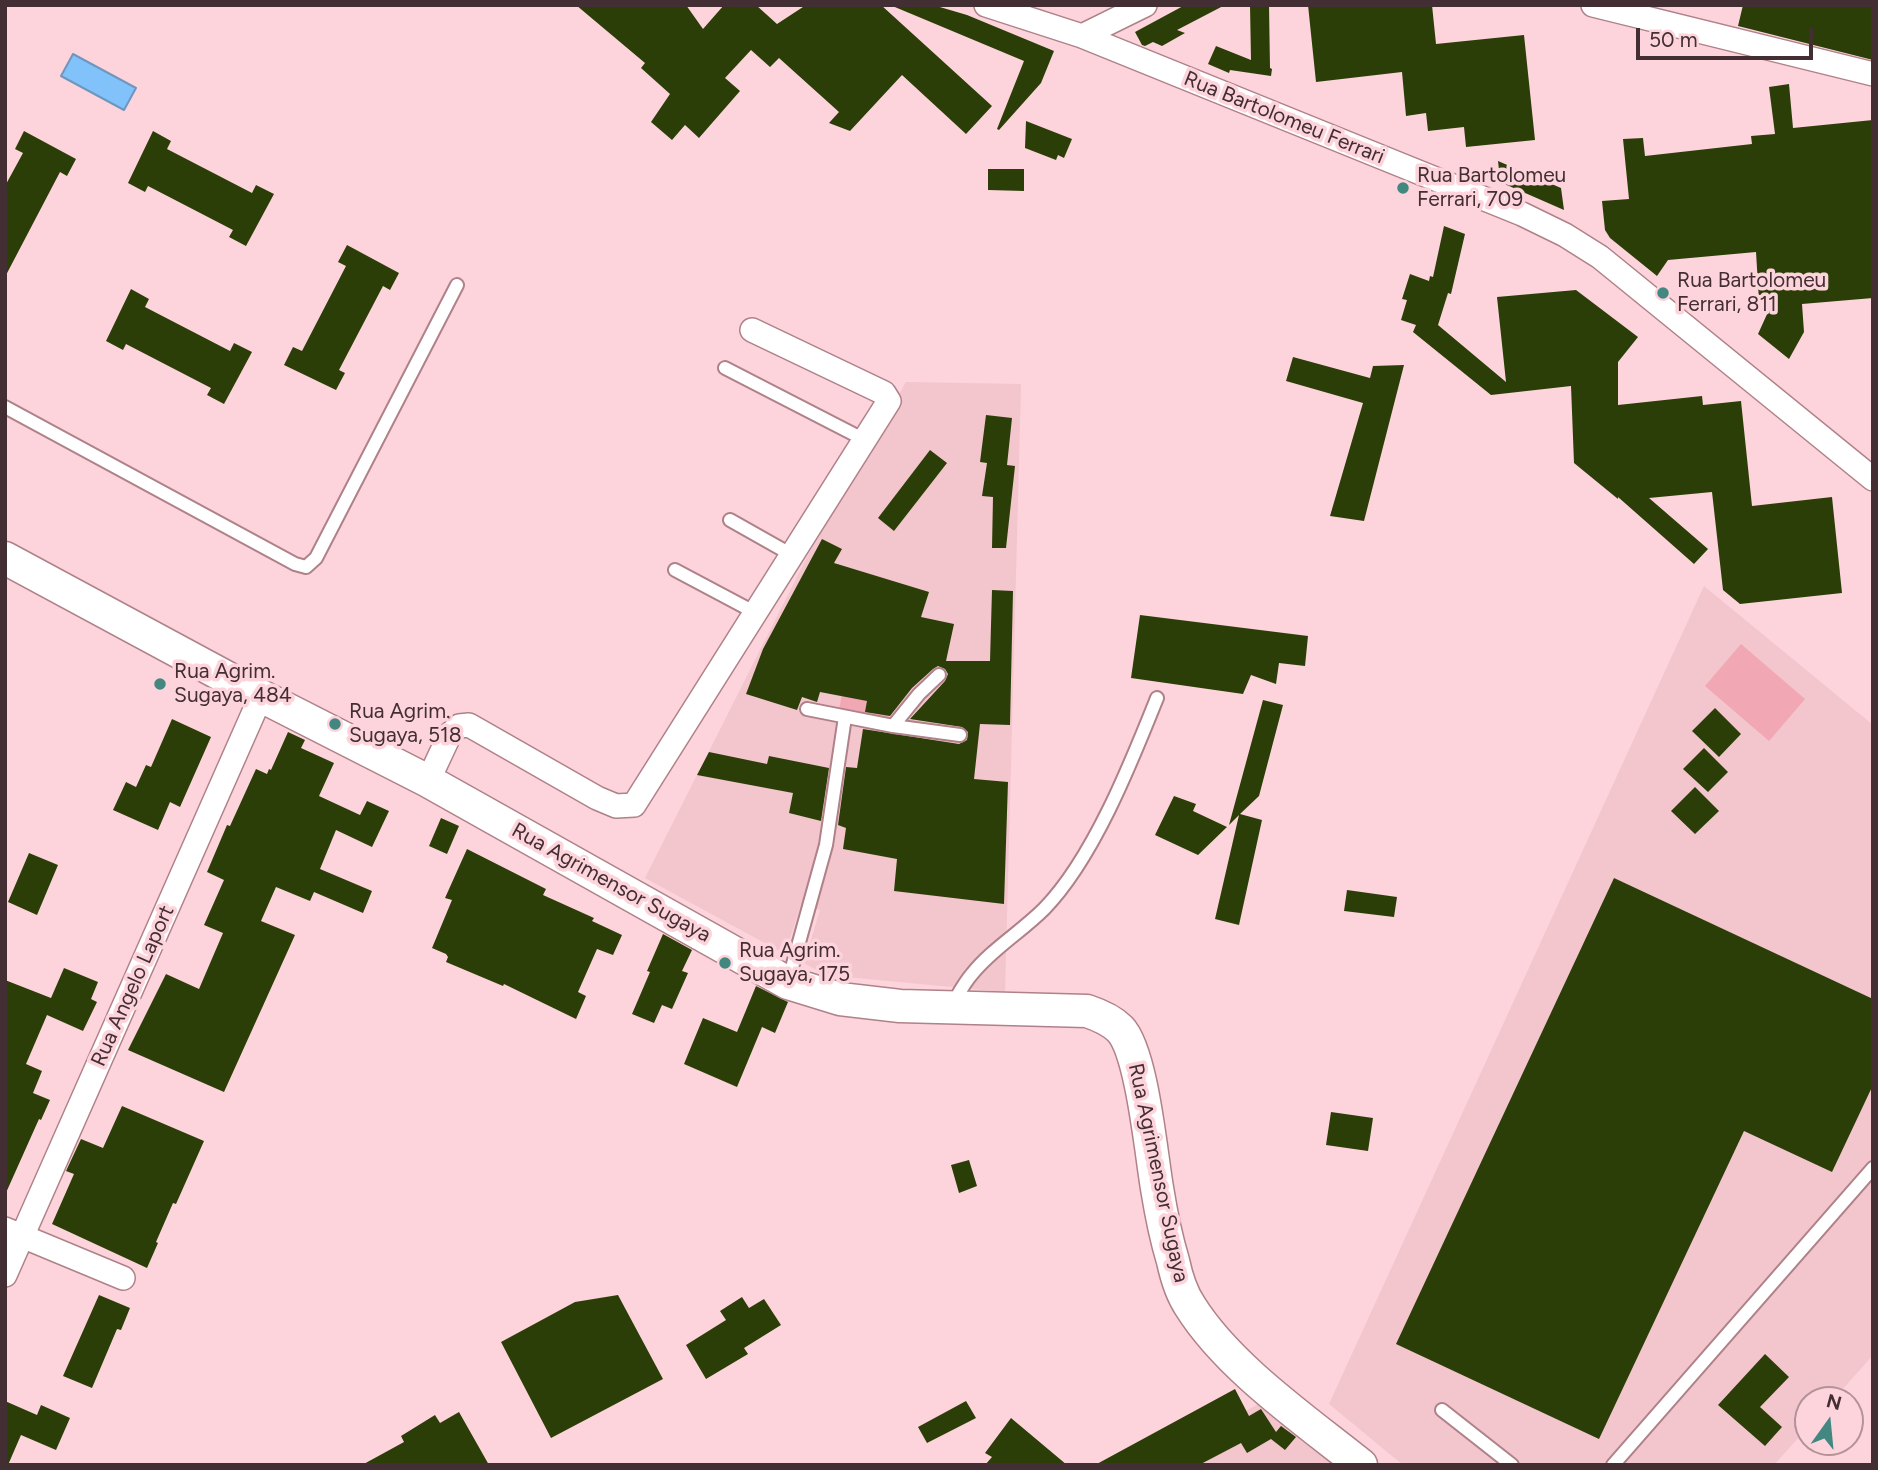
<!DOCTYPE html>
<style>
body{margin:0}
#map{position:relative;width:1878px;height:1470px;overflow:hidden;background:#fdd4db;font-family:Figtree,sans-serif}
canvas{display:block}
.frame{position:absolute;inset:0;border:7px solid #432f33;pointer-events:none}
.north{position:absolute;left:1794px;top:1386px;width:70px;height:70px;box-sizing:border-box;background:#fdd4db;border:2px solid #b39298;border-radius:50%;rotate:15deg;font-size:19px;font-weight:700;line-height:28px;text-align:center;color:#432f33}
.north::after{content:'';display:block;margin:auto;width:24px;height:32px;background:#428881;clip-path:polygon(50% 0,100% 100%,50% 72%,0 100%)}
.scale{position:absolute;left:1636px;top:28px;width:177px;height:32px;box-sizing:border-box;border:4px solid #432f33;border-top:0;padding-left:9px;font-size:21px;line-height:24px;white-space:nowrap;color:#432f33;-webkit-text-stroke:5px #fdd4db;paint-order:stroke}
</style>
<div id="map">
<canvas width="1878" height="1470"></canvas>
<div class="frame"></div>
<div class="north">N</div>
<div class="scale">50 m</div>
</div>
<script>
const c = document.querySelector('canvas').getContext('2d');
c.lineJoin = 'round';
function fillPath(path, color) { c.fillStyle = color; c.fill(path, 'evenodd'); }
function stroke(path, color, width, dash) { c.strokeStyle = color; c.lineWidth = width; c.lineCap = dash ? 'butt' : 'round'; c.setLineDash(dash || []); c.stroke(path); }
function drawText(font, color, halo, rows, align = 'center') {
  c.font = font + ' Figtree,sans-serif'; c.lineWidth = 7; c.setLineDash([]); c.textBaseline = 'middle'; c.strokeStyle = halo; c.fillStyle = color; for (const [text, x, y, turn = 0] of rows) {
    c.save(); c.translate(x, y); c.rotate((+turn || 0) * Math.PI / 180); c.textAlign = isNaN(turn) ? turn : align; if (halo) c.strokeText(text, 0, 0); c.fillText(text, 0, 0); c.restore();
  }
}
fillPath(new Path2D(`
 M 906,382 L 1021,384 L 1005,992 L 825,975 L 804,963 L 820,910 L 801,904 L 785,954 L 645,878 L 807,557 Z
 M 1704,586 L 1873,725 L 1873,1355 L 1833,1400 L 1808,1400 L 1808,1427 L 1774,1465 L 1403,1465 L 1329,1404 Z
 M 1262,1402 L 1335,1465 L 1146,1465 Z`), '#f3c5cd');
fillPath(new Path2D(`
 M 1741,644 L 1805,699 L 1769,741 L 1705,686 Z
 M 845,681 L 894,692 L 888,720 L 839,709 Z`), '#f2a7b5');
const water = new Path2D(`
 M 73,54 L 136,88 L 124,110 L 61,76 Z`);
fillPath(water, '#82c2fb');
stroke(water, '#6f96bf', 2);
fillPath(new Path2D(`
 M 576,5 L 686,5 L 703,29 L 724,5 L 756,5 L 777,24 L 806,5 L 881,5 L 992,106 L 966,134 L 902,75 L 850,131 L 829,123 L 839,112 L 779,58 L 770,67 L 751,50 L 725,78 L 740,91 L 699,138 L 685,125 L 672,140 L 651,122 L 670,94 L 641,68 L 645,63 Z
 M 890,5 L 933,5 L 967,15 L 1054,51 L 1041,83 L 999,130 L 997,129 L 1024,61 Z
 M 1185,5 L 1225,5 L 1177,30 L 1185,33 L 1162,46 L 1153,42 L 1145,46 L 1142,45 L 1135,32 Z
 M 1250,5 L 1269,5 L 1270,68 L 1272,69 L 1271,76 L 1230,70 L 1229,73 L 1208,64 L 1216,46 L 1251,60 Z
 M 1308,5 L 1432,5 L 1436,44 L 1524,35 L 1535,140 L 1466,147 L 1464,127 L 1428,131 L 1426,113 L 1406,116 L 1402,72 L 1316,82 Z
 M 1743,5 L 1873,5 L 1873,60 L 1738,26 Z
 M 1789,84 L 1793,128 L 1873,120 L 1873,298 L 1802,304 L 1804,332 L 1789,359 L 1758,334 L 1773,301 L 1759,301 L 1756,252 L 1668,260 L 1657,276 L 1610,238 L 1605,230 L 1602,201 L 1629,199 L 1623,139 L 1643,138 L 1645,156 L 1752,144 L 1751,136 L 1775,134 L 1769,87 Z
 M 1026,121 L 1072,139 L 1064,158 L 1058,155 L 1056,160 L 1025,148 Z
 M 24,131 L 76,159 L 67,176 L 60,172 L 5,277 L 5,186 L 23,153 L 15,149 Z
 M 153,131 L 171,141 L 167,149 L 252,193 L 256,185 L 274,194 L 246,246 L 229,237 L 233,230 L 148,186 L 145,192 L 128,183 Z
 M 1498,161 L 1561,188 L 1564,210 L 1500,182 L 1500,178 L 1496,176 L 1499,170 Z
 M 988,169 L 1024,169 L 1024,191 L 988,190 Z
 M 1444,226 L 1465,234 L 1451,294 L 1448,293 L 1438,325 L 1506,382 L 1497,297 L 1576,290 L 1638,337 L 1618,362 L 1618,405 L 1702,396 L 1703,405 L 1741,401 L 1752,506 L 1832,497 L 1842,593 L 1740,604 L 1723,590 L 1712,492 L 1649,498 L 1708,549 L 1694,564 L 1618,497 L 1618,499 L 1574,463 L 1571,386 L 1491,395 L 1413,332 L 1416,325 L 1401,320 L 1407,300 L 1402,299 L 1410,274 L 1429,281 L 1430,276 L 1433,277 Z
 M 347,245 L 399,273 L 390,290 L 383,286 L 339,370 L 345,373 L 336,390 L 284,365 L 293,347 L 302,351 L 346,266 L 338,262 Z
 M 131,289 L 149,299 L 145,307 L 230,351 L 234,343 L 252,352 L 224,404 L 207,395 L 211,388 L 126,344 L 123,350 L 106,341 Z
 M 1293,357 L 1370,378 L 1373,366 L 1404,365 L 1364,521 L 1330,516 L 1363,403 L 1286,381 Z
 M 986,415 L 1012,418 L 1007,465 L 1015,466 L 1006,548 L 992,548 L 993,497 L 982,496 L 987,463 L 980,462 Z
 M 930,450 L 947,463 L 894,531 L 878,518 Z
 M 822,539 L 842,549 L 834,563 L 929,592 L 921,617 L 954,624 L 946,661 L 990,661 L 992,590 L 1013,591 L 1010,725 L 980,724 L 974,779 L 1008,782 L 1004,904 L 894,891 L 897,859 L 843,849 L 846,828 L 838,825 L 846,767 L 857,768 L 863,729 L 959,744 L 967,740 L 968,732 L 962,727 L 910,719 L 945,681 L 948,674 L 945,669 L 938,666 L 933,669 L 912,688 L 890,716 L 865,712 L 867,701 L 820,692 L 817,702 L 802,697 L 797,710 L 746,694 L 763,649 Z
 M 1140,615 L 1308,636 L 1305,666 L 1279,663 L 1276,684 L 1251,675 L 1243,694 L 1131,678 Z
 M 1263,700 L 1283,705 L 1259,796 L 1240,814 L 1262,820 L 1239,925 L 1215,919 L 1239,815 L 1229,825 Z
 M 1715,708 L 1741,734 L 1719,757 L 1692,731 Z
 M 172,719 L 211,737 L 180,807 L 170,802 L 158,830 L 113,810 L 126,782 L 136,787 L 146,765 L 151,767 Z
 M 288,732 L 305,740 L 301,748 L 334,763 L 319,796 L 360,815 L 367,801 L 389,811 L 372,847 L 336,830 L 320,869 L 372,891 L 363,913 L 314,892 L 310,901 L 276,887 L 261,921 L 295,935 L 224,1092 L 128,1050 L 166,974 L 199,989 L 223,933 L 204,925 L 224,880 L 207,872 L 227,825 L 230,826 L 256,769 L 267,774 L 269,769 L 271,770 Z
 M 1704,748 L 1728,772 L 1708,792 L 1683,769 Z
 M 709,752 L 767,764 L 769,756 L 829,768 L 821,821 L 789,813 L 793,793 L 697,775 Z
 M 1695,787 L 1719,811 L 1695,834 L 1671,811 Z
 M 1174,796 L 1196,804 L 1193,811 L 1227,827 L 1198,855 L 1155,835 Z
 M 441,818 L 459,826 L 447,854 L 429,846 Z
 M 467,849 L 546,889 L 543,895 L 594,918 L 592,921 L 622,935 L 613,955 L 597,949 L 578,992 L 586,996 L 576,1019 L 504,984 L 503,986 L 446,962 L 448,957 L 446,954 L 432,948 L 452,900 L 445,898 Z
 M 29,853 L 58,865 L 37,915 L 8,902 Z
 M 1614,878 L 1873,999 L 1873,1085 L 1832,1172 L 1744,1131 L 1599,1439 L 1396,1344 Z
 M 1347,890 L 1397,897 L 1394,917 L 1344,911 Z
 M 663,934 L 692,950 L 682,971 L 688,973 L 672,1009 L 662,1005 L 654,1023 L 632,1014 L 650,972 L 647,971 Z
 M 64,968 L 98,982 L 91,999 L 97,1002 L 83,1031 L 47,1015 L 26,1064 L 42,1071 L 33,1093 L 50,1100 L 41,1120 L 39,1119 L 5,1195 L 5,980 L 51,998 Z
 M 756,986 L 788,1002 L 775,1033 L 762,1027 L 737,1087 L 684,1064 L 703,1018 L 737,1032 Z
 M 122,1106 L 204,1141 L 176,1204 L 173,1203 L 156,1242 L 158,1243 L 147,1268 L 52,1224 L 74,1174 L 66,1171 L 81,1139 L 103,1148 Z
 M 1331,1112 L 1373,1118 L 1368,1151 L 1326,1145 Z
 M 969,1160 L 977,1186 L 959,1193 L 951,1165 Z
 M 99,1295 L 130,1308 L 121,1330 L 117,1329 L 92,1388 L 63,1376 Z
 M 618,1295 L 663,1379 L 551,1438 L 501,1342 L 575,1302 Z
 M 742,1297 L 749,1308 L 764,1299 L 781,1325 L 744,1348 L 748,1354 L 706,1379 L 686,1345 L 726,1320 L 720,1311 Z
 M 1765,1354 L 1789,1377 L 1760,1407 L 1782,1427 L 1765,1446 L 1718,1405 Z
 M 1235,1389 L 1249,1416 L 1261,1409 L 1276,1432 L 1281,1426 L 1296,1437 L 1285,1450 L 1271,1439 L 1247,1453 L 1241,1443 L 1199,1465 L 1095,1465 Z
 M 5,1401 L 37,1415 L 41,1405 L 70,1418 L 56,1450 L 21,1435 L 8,1465 L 5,1465 Z
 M 966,1401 L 976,1418 L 927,1443 L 918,1427 Z
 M 459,1412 L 489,1465 L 362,1465 L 404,1442 L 401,1436 L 435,1415 L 440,1423 Z
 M 1011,1418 L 1067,1465 L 985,1465 L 992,1457 L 985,1453 Z`), '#2c3e08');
const lane = new Path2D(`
 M 725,368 L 865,440
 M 5,407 L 295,564 L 306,567 L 316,558 L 457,285
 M 730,520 L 792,555
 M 675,570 L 756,613
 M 807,709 L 893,726 L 960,735
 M 893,726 L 919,694 L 939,675
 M 788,982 L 826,845 L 845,717
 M 952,1005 C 958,995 964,983 972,974 C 992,949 1021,932 1044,909 C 1093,859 1131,763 1157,698
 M 1442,1410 L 1512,1465
 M 1613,1465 L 1873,1168`);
const street = new Path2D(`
 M 986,5 L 1082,36 L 1522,214 L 1565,235 L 1600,257 L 1873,479
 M 1593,5 L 1873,74
 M 1082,36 L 1145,5
 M 428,781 L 450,734 L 459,726 L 469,725 L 597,798 L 616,806 L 634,805 L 889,401 L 884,393 L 752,330
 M 5,1229 L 123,1278
 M 5,1275 L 261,696`);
const secondary = new Path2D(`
 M 5,558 L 261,696 L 428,781 L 788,983 L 840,999 L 900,1006 L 1087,1011 C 1099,1015 1111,1020 1120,1029 C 1142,1052 1151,1153 1157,1188 C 1161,1213 1166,1238 1173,1261 C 1176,1275 1182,1294 1190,1306 C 1228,1367 1305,1420 1361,1465`);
stroke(lane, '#af8189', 16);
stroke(street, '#af8189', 26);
stroke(secondary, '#af8189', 35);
stroke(lane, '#fff', 12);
stroke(street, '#fff', 23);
stroke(secondary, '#fff', 32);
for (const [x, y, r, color] of [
 [1403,188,7,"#428881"],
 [1663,293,7,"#428881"],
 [160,684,7,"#428881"],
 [335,724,7,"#428881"],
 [725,963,7,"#428881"]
]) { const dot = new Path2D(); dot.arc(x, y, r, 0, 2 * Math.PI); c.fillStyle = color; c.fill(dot); stroke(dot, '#fdd4db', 2.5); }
drawText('21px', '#432f33', '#fdd4db', [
 ["Rua Bartolomeu Ferrari",1284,118,22],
 ["Rua Agrimensor Sugaya",611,883,29],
 ["Rua Angelo Laport",133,986,-66],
 ["Rua Agrimensor Sugaya",1158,1173,78]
]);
drawText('21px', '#432f33', '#fdd4db', [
 ["Rua Bartolomeu",1417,176],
 ["Ferrari, 709",1417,200],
 ["Rua Bartolomeu",1677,281],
 ["Ferrari, 811",1677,305],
 ["Rua Agrim.",174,672],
 ["Sugaya, 484",174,696],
 ["Rua Agrim.",349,712],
 ["Sugaya, 518",349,736],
 ["Rua Agrim.",739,951],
 ["Sugaya, 175",739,975]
], 'left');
</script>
